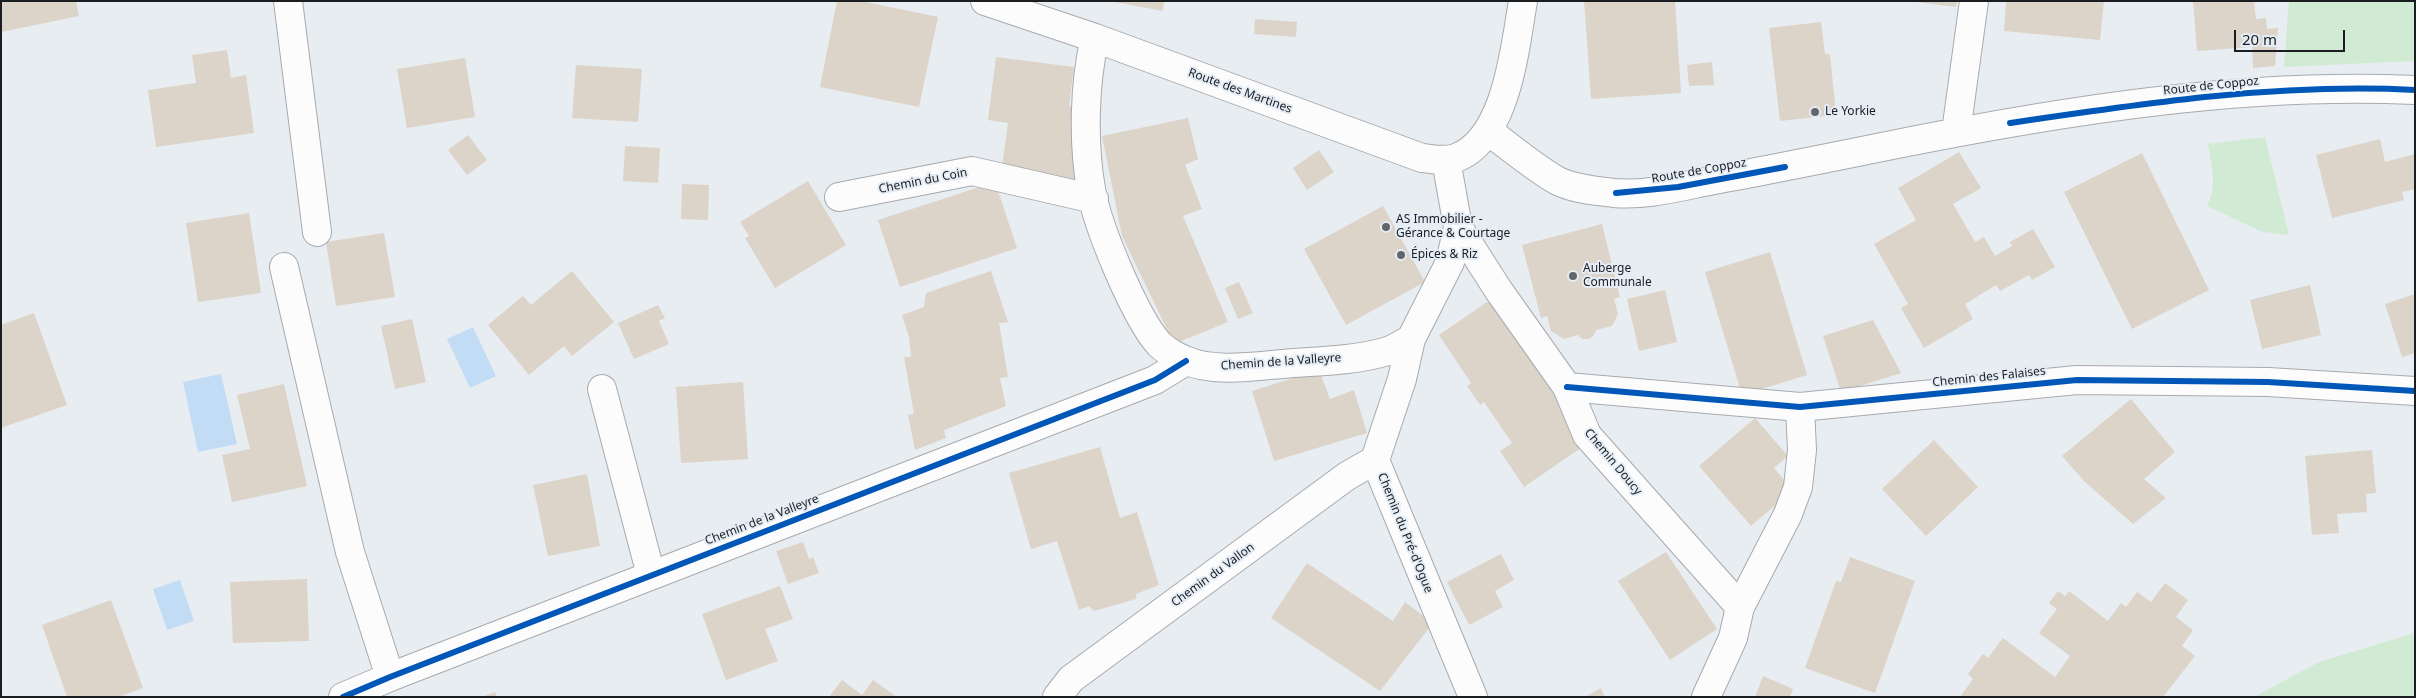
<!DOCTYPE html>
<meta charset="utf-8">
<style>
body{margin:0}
#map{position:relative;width:2416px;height:698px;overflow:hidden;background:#e8edf2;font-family:"Noto Sans",sans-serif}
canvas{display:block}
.frame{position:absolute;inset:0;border:2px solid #1b1e21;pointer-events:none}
.scale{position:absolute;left:2234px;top:30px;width:111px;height:22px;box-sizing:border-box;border:2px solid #1b1e21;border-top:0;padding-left:6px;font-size:15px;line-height:18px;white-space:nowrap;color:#1b1e21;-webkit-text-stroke:4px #e4edf6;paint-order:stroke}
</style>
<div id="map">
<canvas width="2416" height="698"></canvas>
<div class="frame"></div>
<div class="scale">20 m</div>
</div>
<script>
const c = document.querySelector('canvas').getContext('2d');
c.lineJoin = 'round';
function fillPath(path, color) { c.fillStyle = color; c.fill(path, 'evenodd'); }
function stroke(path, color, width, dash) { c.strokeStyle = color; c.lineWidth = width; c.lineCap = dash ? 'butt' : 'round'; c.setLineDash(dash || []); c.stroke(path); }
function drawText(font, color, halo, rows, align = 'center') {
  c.font = font + ' "Noto Sans",sans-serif'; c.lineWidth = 4; c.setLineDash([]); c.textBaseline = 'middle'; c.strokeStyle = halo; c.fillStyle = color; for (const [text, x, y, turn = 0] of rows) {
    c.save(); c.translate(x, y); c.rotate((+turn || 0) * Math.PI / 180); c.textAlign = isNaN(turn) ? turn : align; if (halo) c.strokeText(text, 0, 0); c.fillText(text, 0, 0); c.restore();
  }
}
fillPath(new Path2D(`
 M 2289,1 L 2415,1 L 2415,61 L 2284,67 Z
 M 2265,137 L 2289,235 L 2263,232 L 2207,206 C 2218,186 2211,165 2208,144 Z
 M 2415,633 L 2415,697 L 2254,697 L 2319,662 Z`), '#d1ead3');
fillPath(new Path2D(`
 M 473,327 L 496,376 L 470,388 L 447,339 Z
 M 221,374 L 237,444 L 198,452 L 183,382 Z
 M 180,580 L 194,621 L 167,630 L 153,589 Z`), '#c3dcf6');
fillPath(new Path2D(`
 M 1,1 L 76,1 L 79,16 L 1,32 Z
 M 837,1 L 861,1 L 938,17 L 919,107 L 820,87 Z
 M 1110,1 L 1164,1 L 1163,11 Z
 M 1584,1 L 1675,1 L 1681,93 L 1591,99 Z
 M 1909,1 L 1957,1 L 1956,7 Z
 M 2006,1 L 2104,1 L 2100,40 L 2004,31 Z
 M 2193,1 L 2254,1 L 2256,19 L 2266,18 L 2267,29 L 2278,28 L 2275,66 L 2253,68 L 2252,47 L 2197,51 Z
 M 1255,19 L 1297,22 L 1296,37 L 1254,34 Z
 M 1821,22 L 1825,54 L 1830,54 L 1836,115 L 1780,121 L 1769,28 Z
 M 227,50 L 231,78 L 246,75 L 254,133 L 156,147 L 148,90 L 196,83 L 192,55 Z
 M 996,57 L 1074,67 L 1069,106 L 1084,108 L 1074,183 L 1001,174 L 1008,123 L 988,120 Z
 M 465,58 L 475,117 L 407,128 L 397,69 Z
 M 1712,62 L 1714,85 L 1689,86 L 1687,65 Z
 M 576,65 L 642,69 L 638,122 L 572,118 Z
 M 1188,118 L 1198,159 L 1185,165 L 1202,209 L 1183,216 L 1228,322 L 1174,344 L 1122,236 L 1102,136 Z
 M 468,135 L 487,160 L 467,175 L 448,150 Z
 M 2380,139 L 2385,162 L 2415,154 L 2415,189 L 2402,192 L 2404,200 L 2332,218 L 2316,155 Z
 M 625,146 L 660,148 L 658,183 L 623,181 Z
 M 1319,150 L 1334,172 L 1307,190 L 1293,168 Z
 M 1959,152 L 1981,188 L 1953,204 L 1975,242 L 1984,237 L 1995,256 L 2012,246 L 2010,242 L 2033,229 L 2055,267 L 2032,280 L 2029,275 L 2000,291 L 1996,285 L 1965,304 L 1973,319 L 1924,348 L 1901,308 L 1908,304 L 1874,244 L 1916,220 L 1898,188 Z
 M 2142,153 L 2209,290 L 2132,329 L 2064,192 Z
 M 808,181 L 846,245 L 775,288 L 745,238 L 749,236 L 740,222 Z
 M 995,182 L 1017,248 L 900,287 L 878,220 Z
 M 682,184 L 709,185 L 708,220 L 681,219 Z
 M 1383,206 L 1425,282 L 1346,325 L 1304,249 Z
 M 249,213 L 261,293 L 198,302 L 186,223 Z
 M 1602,224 L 1620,297 L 1614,299 L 1618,314 L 1612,326 L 1596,330 L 1594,335 L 1589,339 L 1582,339 L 1578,335 L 1564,339 L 1551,331 L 1547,316 L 1541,318 L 1522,245 Z
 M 384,233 L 395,297 L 336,306 L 326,242 Z
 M 1770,252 L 1807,375 L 1742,395 L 1705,272 Z
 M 572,271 L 614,322 L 572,356 L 564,346 L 529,375 L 488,325 L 523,296 L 531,305 Z
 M 991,271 L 1008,322 L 999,323 L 1008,377 L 1000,378 L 1006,406 L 944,430 L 946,438 L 915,450 L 908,415 L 914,414 L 904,357 L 911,357 L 909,337 L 902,315 L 924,307 L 926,293 Z
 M 1239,282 L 1253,313 L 1238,319 L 1225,288 Z
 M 2310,285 L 2321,335 L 2262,349 L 2250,300 Z
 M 1665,290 L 1677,342 L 1639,351 L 1627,299 Z
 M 2415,294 L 2415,353 L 2402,357 L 2385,304 Z
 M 1490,300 L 1567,414 L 1585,445 L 1524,487 L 1500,451 L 1512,443 L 1484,402 L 1480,405 L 1467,386 L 1471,383 L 1439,335 Z
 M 658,305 L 665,318 L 659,321 L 669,344 L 634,359 L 618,323 Z
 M 34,313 L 67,405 L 1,428 L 1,325 Z
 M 412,319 L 426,382 L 395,389 L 381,326 Z
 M 1873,320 L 1901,373 L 1841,392 L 1823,336 Z
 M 1319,370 L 1330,399 L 1354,390 L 1367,433 L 1274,461 L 1252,391 Z
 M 743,382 L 748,459 L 681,463 L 676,387 Z
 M 284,384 L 307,486 L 232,502 L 222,455 L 250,449 L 237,395 Z
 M 2131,399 L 2175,452 L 2144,479 L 2166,498 L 2133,524 L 2085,482 L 2062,456 Z
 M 1755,418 L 1788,456 L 1774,468 L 1793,490 L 1751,526 L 1699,466 Z
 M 1934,440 L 1978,487 L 1926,536 L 1882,489 Z
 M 1100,447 L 1120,518 L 1137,512 L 1159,585 L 1136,594 L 1136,599 L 1094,611 L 1089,606 L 1079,610 L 1057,541 L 1031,549 L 1009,473 Z
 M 2372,450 L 2376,493 L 2366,494 L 2367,512 L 2337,514 L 2339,533 L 2312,535 L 2305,456 Z
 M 587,474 L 600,546 L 548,556 L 533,485 Z
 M 803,542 L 809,559 L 813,557 L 819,573 L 788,584 L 776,551 Z
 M 1666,552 L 1717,629 L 1670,660 L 1618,581 Z
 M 1501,554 L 1514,580 L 1495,591 L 1503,607 L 1469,625 L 1447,582 Z
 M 1850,557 L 1915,581 L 1875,693 L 1805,668 L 1836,581 L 1841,582 Z
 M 1307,563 L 1393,621 L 1405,602 L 1433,623 L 1380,691 L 1271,618 Z
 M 307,579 L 309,641 L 233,643 L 230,582 Z
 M 2165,583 L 2188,600 L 2176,617 L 2193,630 L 2182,646 L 2195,656 L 2163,697 L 1960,697 L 1973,679 L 1968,674 L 1983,654 L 1988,658 L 2003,638 L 2055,677 L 2070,656 L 2039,633 L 2057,609 L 2049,603 L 2058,591 L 2065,596 L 2069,591 L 2108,621 L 2121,603 L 2126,607 L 2137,592 L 2151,602 Z
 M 780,586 L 793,619 L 765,629 L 778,661 L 726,680 L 702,614 Z
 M 111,600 L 143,688 L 118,697 L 67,697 L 42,625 Z
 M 1763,676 L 1793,689 L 1790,697 L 1755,697 Z
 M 842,680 L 862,695 L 873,680 L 897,697 L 829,697 Z
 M 1601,688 L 1605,697 L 1585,697 Z
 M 495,692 L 497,697 L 482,697 Z`), '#dcd3c9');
const minor = new Path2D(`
 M 288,1 L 317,232
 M 985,1 L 1095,38 L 1422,158 C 1433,159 1445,162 1456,158 C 1507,139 1515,47 1523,1
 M 1095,38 C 1084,83 1083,143 1091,189 C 1097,226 1135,317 1159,344 C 1165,350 1177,357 1185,360 C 1215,374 1262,365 1294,363 C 1325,361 1358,360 1388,351 C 1396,348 1404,343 1411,339
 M 1488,131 C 1509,146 1536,169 1558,181 C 1574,189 1597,191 1614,193 C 1647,196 1682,186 1714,180 C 1774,169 1833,157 1892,145 C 2061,111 2243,82 2415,90
 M 1956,132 L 1974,1
 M 1446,160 L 1458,227 L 1450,262 L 1411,339 L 1402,379 L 1375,460 L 1473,697
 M 839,197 L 972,171 L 1094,199
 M 1458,227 L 1499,291 L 1567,387 L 1587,435 L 1740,607
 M 284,267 L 350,552 L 390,677
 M 1567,387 L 1800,407 L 2077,380 L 2268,382 L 2415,391
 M 602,389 L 651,575
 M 343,697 L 390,677 L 1155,380 L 1186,361
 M 1057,697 L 1071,679 L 1347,476 L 1375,460
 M 1706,697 L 1733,638 L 1740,607 L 1788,514 L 1798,487 L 1802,450 L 1800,407`);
stroke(minor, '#a7aaae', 30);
stroke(minor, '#fcfcfd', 28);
stroke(new Path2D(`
 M 2010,123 C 2145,103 2279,83 2415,90
 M 1616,193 L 1678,187 L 1785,167
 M 1567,387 L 1800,407 L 2077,380 L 2268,382 L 2415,391
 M 343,697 L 390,677 L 1155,380 L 1186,361`), '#0057b8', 6);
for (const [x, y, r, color] of [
 [1815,112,5,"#63666a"],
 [1386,227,5,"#63666a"],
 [1401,255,5,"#63666a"],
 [1573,276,5,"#63666a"]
]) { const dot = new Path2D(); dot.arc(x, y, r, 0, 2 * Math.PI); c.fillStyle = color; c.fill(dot); stroke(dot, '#e4edf6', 2); }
drawText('12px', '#1b1e21', '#e4edf6', [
 ["Route de Coppoz",2211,86,-6],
 ["Route des Martines",1240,91,20],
 ["Route de Coppoz",1699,171,-10],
 ["Chemin du Coin",923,181,-11],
 ["Chemin de la Valleyre",1281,362,-4],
 ["Chemin des Falaises",1989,377,-6],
 ["Chemin Doucy",1613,462,50],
 ["Chemin de la Valleyre",762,520,-21],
 ["Chemin du Pré-d'Ogue",1405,533,68],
 ["Chemin du Vallon",1213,575,-36]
]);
drawText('12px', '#1b1e21', '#e4edf6', [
 ["Le Yorkie",1825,112],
 ["AS Immobilier -",1396,220],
 ["Gérance & Courtage",1396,234],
 ["Épices & Riz",1411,255],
 ["Auberge",1583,269],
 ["Communale",1583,283]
], 'left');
</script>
